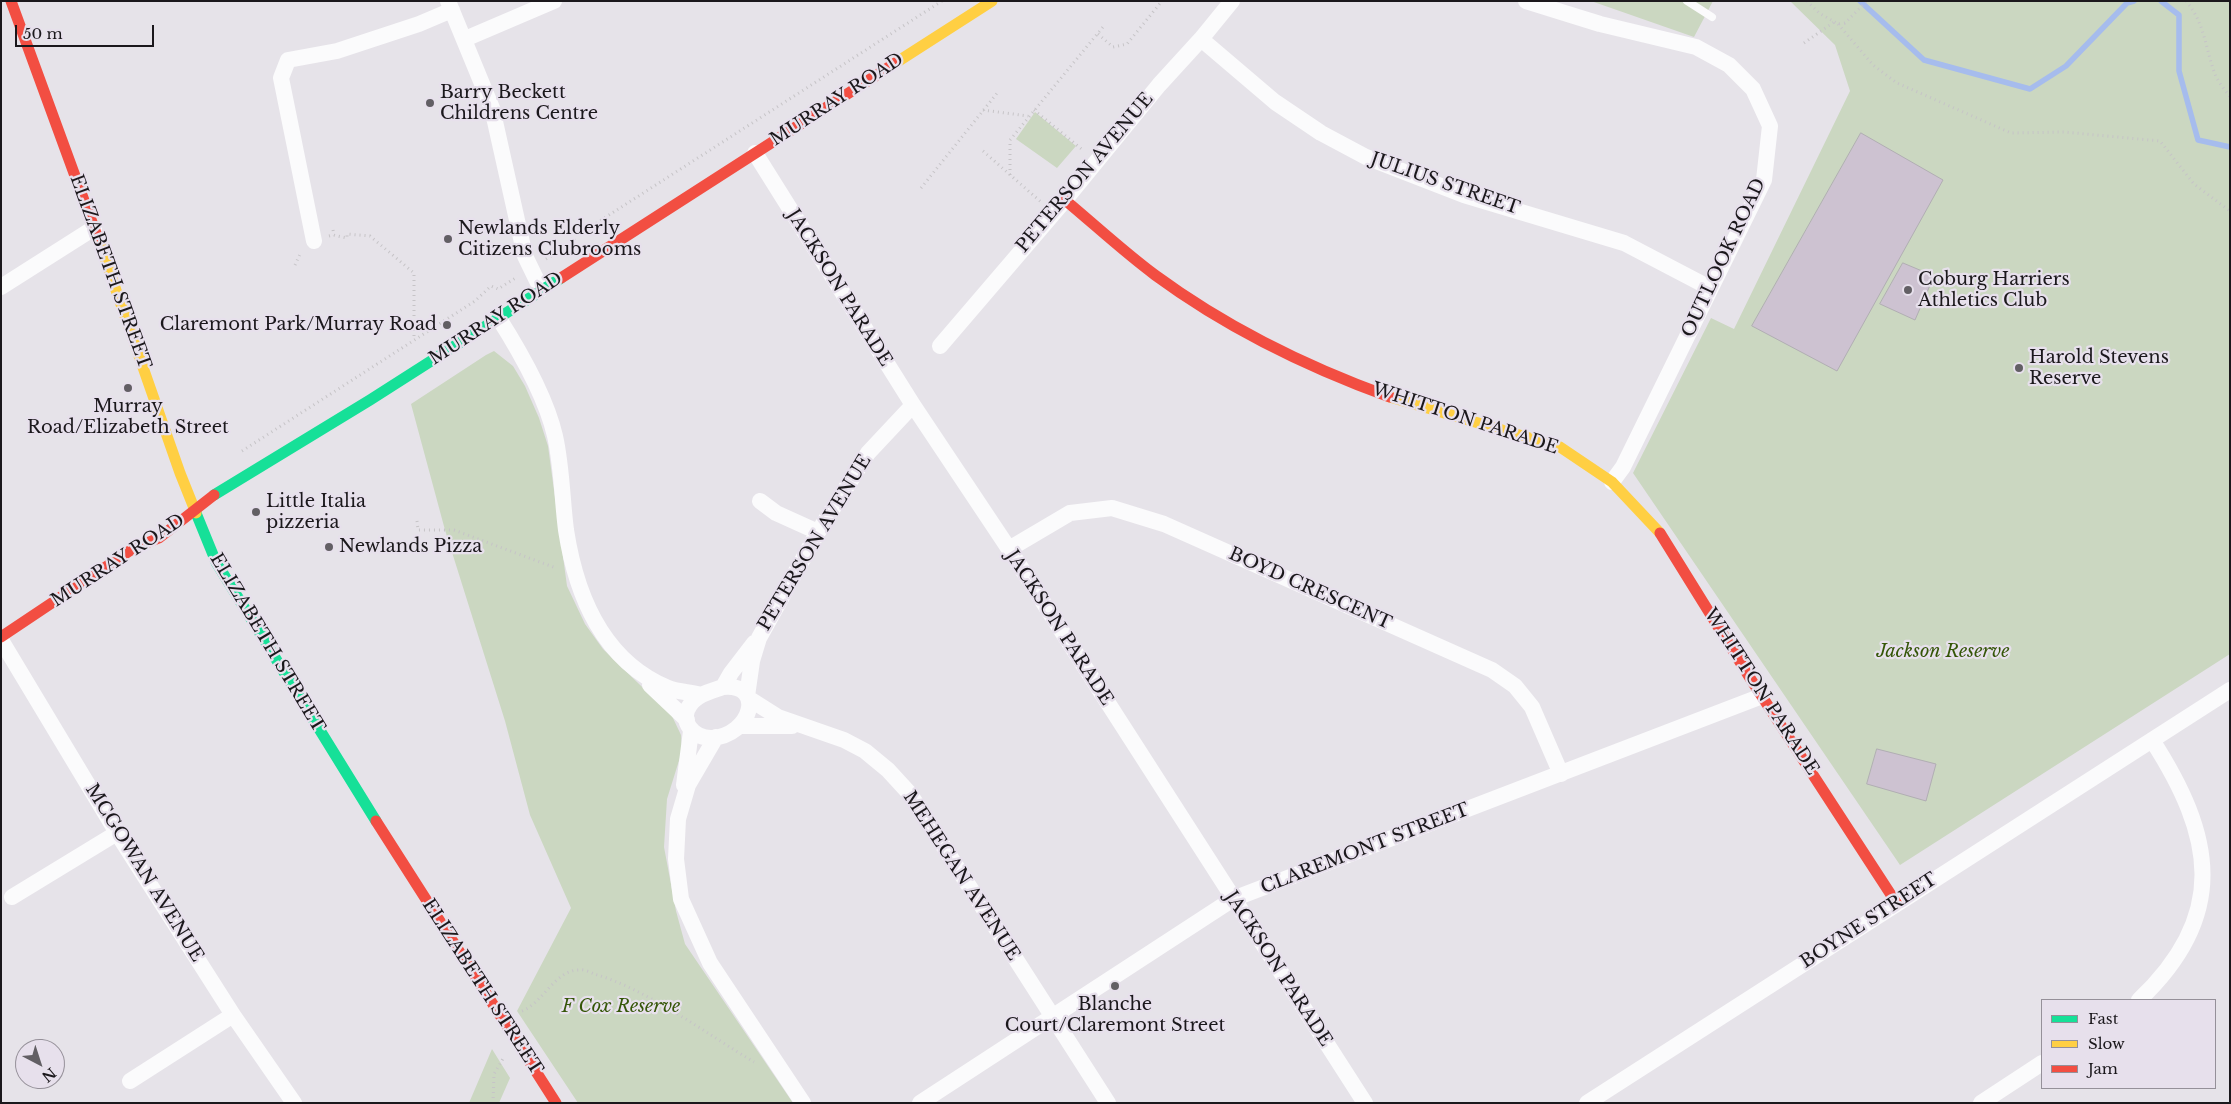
<!DOCTYPE html>
<style>
body{margin:0}
#map{position:relative;width:2231px;height:1104px;overflow:hidden;background:#e6e3e9;font-family:"Libre Baskerville",serif}
canvas{display:block}
.frame{position:absolute;inset:0;border:2px solid #1b181c;pointer-events:none}
.legend{position:absolute;left:2041px;top:999px;width:175px;height:90px;box-sizing:border-box;background:#e7e0ec;border:1px solid #959099;margin:0;padding:6px 9px;list-style:none;font-size:15px;color:#1b181c}
.legend li{display:flex;align-items:center;gap:10px;height:25px}
.legend b{width:25px;border:1px solid #959099}
.north{position:absolute;left:15px;top:1039px;width:50px;height:50px;box-sizing:border-box;background:#e7e0ec;border:1px solid #959099;border-radius:50%;rotate:140deg;font-size:14px;font-weight:700;line-height:20px;text-align:center;color:#1b181c}
.north::after{content:'';display:block;margin:auto;width:18px;height:22px;background:#625f64;clip-path:polygon(50% 0,100% 100%,50% 72%,0 100%)}
.scale{position:absolute;left:15px;top:25px;width:139px;height:22px;box-sizing:border-box;border:2px solid #1b181c;border-top:0;padding-left:6px;font-size:15px;line-height:18px;white-space:nowrap;color:#1b181c;-webkit-text-stroke:4px #e7e0ec;paint-order:stroke}
</style>
<div id="map">
<canvas width="2231" height="1104"></canvas>
<div class="frame"></div>
<ul class="legend">
<li><b style="height:6px;background:#16e098"></b>Fast</li>
<li><b style="height:6px;background:#ffcf43"></b>Slow</li>
<li><b style="height:6px;background:#f24e42"></b>Jam</li>
</ul>
<div class="north">N</div>
<div class="scale">50 m</div>
</div>
<script>
const c = document.querySelector('canvas').getContext('2d');
c.lineJoin = 'round';
function fillPath(path, color) { c.fillStyle = color; c.fill(path, 'evenodd'); }
function stroke(path, color, width, dash) { c.strokeStyle = color; c.lineWidth = width; c.lineCap = dash ? 'butt' : 'round'; c.setLineDash(dash || []); c.stroke(path); }
function drawText(font, color, halo, rows, align = 'center') {
  c.font = font + ' "Libre Baskerville",serif'; c.lineWidth = 4.5; c.setLineDash([]); c.textBaseline = 'middle'; c.strokeStyle = halo; c.fillStyle = color; for (const [text, x, y, turn = 0] of rows) {
    c.save(); c.translate(x, y); c.rotate((+turn || 0) * Math.PI / 180); c.textAlign = isNaN(turn) ? turn : align; if (halo) c.strokeText(text, 0, 0); c.fillText(text, 0, 0); c.restore();
  }
}
fillPath(new Path2D(`
 M 1591,1 L 1713,1 L 1694,37 Z
 M 1790,1 L 2230,1 L 2230,654 L 1900,865 L 1633,473 L 1711,318 L 1734,329 L 1850,91 L 1835,45 Z
 M 1035,112 L 1076,146 L 1057,168 L 1016,139 Z
 M 494,351 L 513,366 L 525,386 L 539,418 L 548,446 L 567,586 L 585,624 L 603,649 L 672,716 L 681,735 L 682,751 L 667,799 L 664,847 L 676,911 L 685,944 L 793,1103 L 578,1103 L 517,1011 L 571,908 L 530,815 L 505,721 L 445,530 L 411,404 L 486,355 Z
 M 492,1049 L 510,1078 L 499,1103 L 469,1103 Z`), '#cbd7c1');
stroke(new Path2D(`
 M 1860,1 L 1924,60 L 2030,89 L 2066,66 L 2127,3 L 2134,1
 M 2161,1 L 2179,15 L 2179,71 L 2198,140 L 2230,147`), '#a6bced', 5.5);
const building = new Path2D(`
 M 1861,133 L 1943,180 L 1837,371 L 1752,326 Z
 M 1903,263 L 1934,276 L 1915,320 L 1880,304 Z
 M 1877,749 L 1936,764 L 1926,801 L 1867,784 Z`);
fillPath(building, '#cdc2d1');
stroke(building, '#b1aeb3', 1);
stroke(new Path2D(`
 M 1807,1 L 1819,13 L 1838,24 L 1845,23 L 1867,1
 M 2186,1 C 2205,23 2205,48 2215,74 C 2218,82 2225,90 2230,97
 M 1838,24 L 1873,65 L 1897,83 L 2011,133 L 2064,132 L 2160,141 L 2194,184 L 2230,211
 M 1098,34 L 1113,47 L 1127,44 L 1162,1
 M 1804,43 L 1834,22
 M 983,110 L 1028,116
 M 1034,110 L 1084,151
 M 983,151 L 1041,202
 M 1010,175 L 1010,140 L 1103,27
 M 921,188 L 998,92
 M 333,230 L 334,235
 M 329,236 L 333,235 L 347,238 L 347,234 L 370,236 L 414,273 L 414,340
 M 546,259 L 574,242 L 575,234 L 581,233 L 942,1
 M 295,265 L 301,252
 M 242,451 L 475,301 L 491,286 L 498,289 L 517,277
 M 417,521 L 418,530 L 454,530 L 556,568
 M 522,1011 C 543,1003 555,970 579,970 C 584,969 590,972 594,974 C 645,988 707,1034 754,1062
 M 493,1103 L 494,1074 L 504,1057`), '#c6c4c7', 3, [1, 4]);
stroke(new Path2D(`
 M 1687,1 L 1712,17`), '#fbfbfc', 8);
stroke(new Path2D(`
 M 448,1 L 492,108 L 525,256 L 541,289
 M 1526,1 L 1600,24 L 1696,47 L 1729,65 L 1753,89 L 1770,126 L 1764,180 L 1623,467 L 1612,482
 M 465,39 L 554,1
 M 1201,39 L 1275,102 L 1321,133 L 1366,157 L 1464,195 L 1624,243 L 1710,288
 M 755,153 L 913,405 L 1009,549 L 1365,1103
 M 314,241 L 281,78 L 288,60 L 337,51 L 419,24 L 452,10
 M 1,287 L 94,228
 M 498,317 C 519,350 546,397 555,436 C 562,467 562,499 566,530 C 576,595 603,661 668,688 C 678,692 690,692 701,695
 M 940,346 L 1065,200 L 1159,85 L 1201,39 L 1232,1
 M 760,501 L 776,513 L 818,532
 M 1009,549 L 1070,513 L 1112,508 L 1164,524 L 1492,670 L 1515,686 L 1532,707 L 1561,774
 M 1,640 L 117,833 L 233,1015 L 294,1103
 M 650,685 L 687,720
 M 723,687 C 766,683 752,736 711,738 C 694,738 678,721 690,705 C 697,694 712,691 723,687 Z
 M 723,687 L 731,673 L 754,643
 M 747,696 L 752,661 L 759,638 L 818,532 L 868,453 L 913,405
 M 748,698 L 778,717 L 844,740 L 865,751 L 888,770 L 910,794 L 1108,1103
 M 741,726 L 792,726
 M 716,737 L 688,785 L 678,819 L 676,859 L 681,899 L 710,963 L 803,1103
 M 684,785 L 691,731
 M 12,897 L 117,833
 M 2139,1000 C 2229,915 2214,836 2152,740
 M 130,1081 L 233,1015
 M 920,1103 L 1233,899 L 1762,696
 M 1587,1103 L 2230,690
 M 1981,1103 L 2042,1063`), '#fbfbfc', 16);
stroke(new Path2D(`
 M 214,495 L 370,400 L 561,278
 M 196,513 L 216,562 L 376,821`), '#16e098', 11);
stroke(new Path2D(`
 M 897,62 L 992,1
 M 97,236 L 180,473 L 196,513
 M 1390,397 L 1560,447 L 1612,482 L 1660,533`), '#ffcf43', 11);
stroke(new Path2D(`
 M 11,1 L 97,236
 M 1065,200 C 1095,225 1124,252 1155,275 C 1227,328 1307,367 1390,397
 M 561,278 L 897,62
 M 1660,533 L 1750,678 L 1897,904
 M 1,637 L 134,548 L 159,538 L 214,495
 M 376,821 L 556,1103`), '#f24e42', 11);
for (const [x, y, r, color] of [
 [430,103,5,"#625f64"],
 [448,239,5,"#625f64"],
 [1908,290,5,"#625f64"],
 [447,325,5,"#625f64"],
 [2019,368,5,"#625f64"],
 [128,388,5,"#625f64"],
 [256,512,5,"#625f64"],
 [329,547,5,"#625f64"],
 [1115,986,5,"#625f64"]
]) { const dot = new Path2D(); dot.arc(x, y, r, 0, 2 * Math.PI); c.fillStyle = color; c.fill(dot); stroke(dot, '#e7e0ec', 2); }
drawText('18px', '#1b181c', '#e7e0ec', [
 ["Barry Beckett",440,93],
 ["Childrens Centre",440,114],
 ["Newlands Elderly",458,229],
 ["Citizens Clubrooms",458,250],
 ["Coburg Harriers",1918,280],
 ["Athletics Club",1918,301],
 ["Claremont Park/Murray Road",437,325,"right"],
 ["Harold Stevens",2029,358],
 ["Reserve",2029,379],
 ["Murray",128,407,"center"],
 ["Road/Elizabeth Street",128,428,"center"],
 ["Little Italia",266,502],
 ["pizzeria",266,523],
 ["Newlands Pizza",339,547],
 ["Blanche",1115,1005,"center"],
 ["Court/Claremont Street",1115,1026,"center"]
], 'left');
drawText('18px', '#1b181c', '#e7e0ec', [
 ["MURRAY ROAD",837,100,-33],
 ["PETERSON AVENUE",1085,173,-50],
 ["JULIUS STREET",1445,184,19],
 ["OUTLOOK ROAD",1724,258,-65],
 ["ELIZABETH STREET",110,272,70],
 ["JACKSON PARADE",839,288,58],
 ["MURRAY ROAD",496,319,-33],
 ["WHITTON PARADE",1465,419,18],
 ["PETERSON AVENUE",815,543,-59],
 ["MURRAY ROAD",118,561,-33],
 ["BOYD CRESCENT",1310,589,24],
 ["JACKSON PARADE",1059,628,57],
 ["ELIZABETH STREET",267,643,59],
 ["WHITTON PARADE",1761,692,57],
 ["CLAREMONT STREET",1365,849,-21],
 ["MCGOWAN AVENUE",144,873,58],
 ["MEHEGAN AVENUE",961,876,57],
 ["BOYNE STREET",1869,921,-33],
 ["JACKSON PARADE",1278,969,57],
 ["ELIZABETH STREET",482,987,57]
]);
drawText('italic 18px', '#355608', '#e7e0ec', [
 ["Jackson Reserve",1943,652],
 ["F Cox Reserve",621,1007]
]);
</script>
